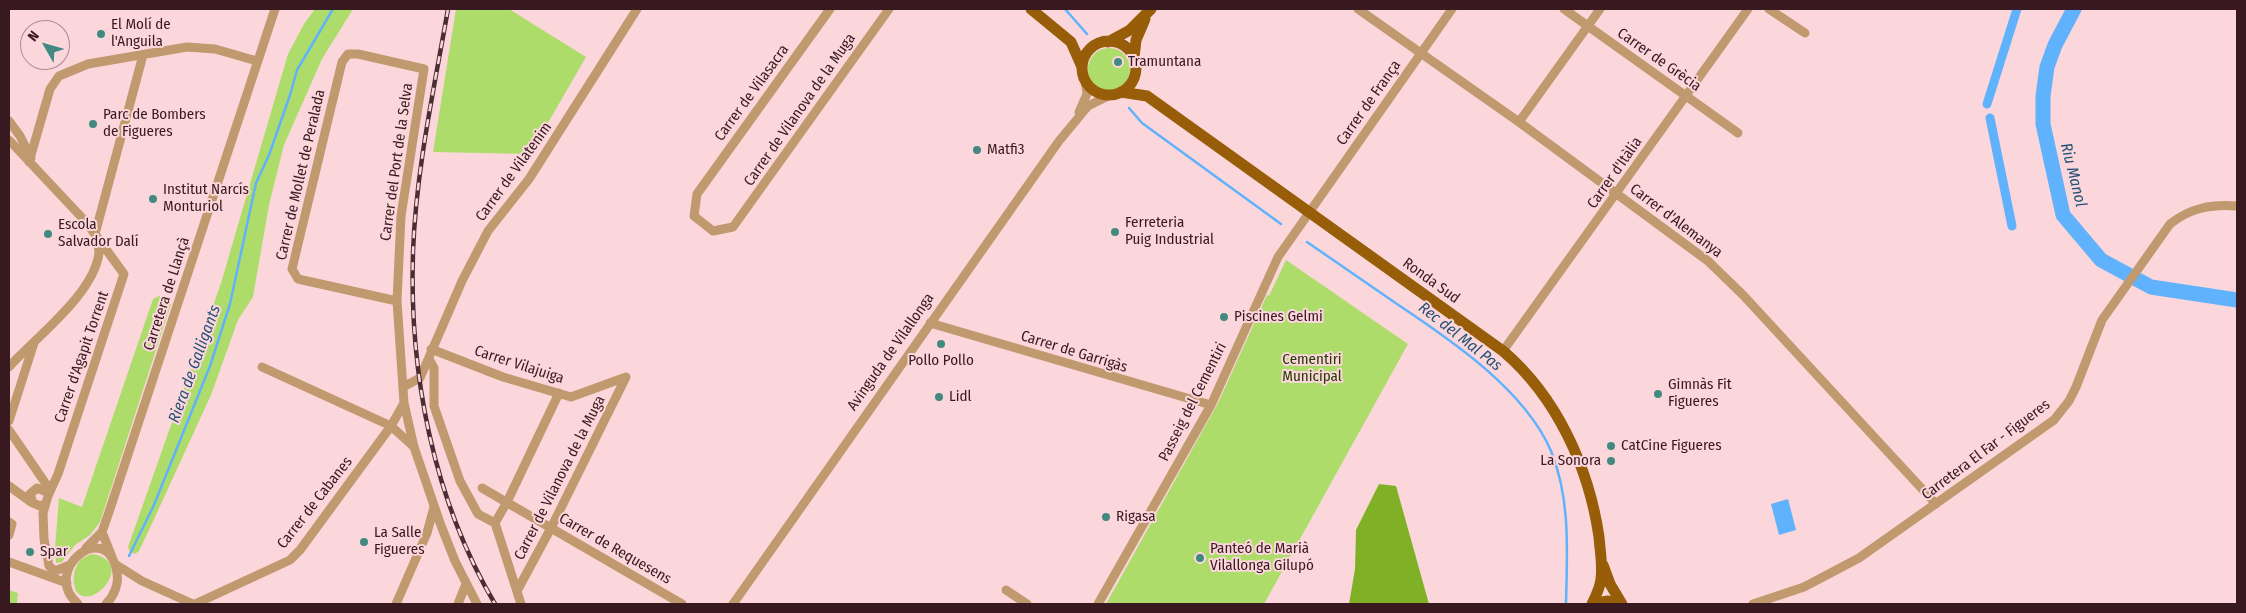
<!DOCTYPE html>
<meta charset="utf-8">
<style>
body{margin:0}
#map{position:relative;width:2246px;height:613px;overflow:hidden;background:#fbd7dc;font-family:"Fira Sans Condensed",sans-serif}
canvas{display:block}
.frame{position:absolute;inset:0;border:10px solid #391920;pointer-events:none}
.north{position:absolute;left:20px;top:20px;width:50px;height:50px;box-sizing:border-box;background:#fbd7dc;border:1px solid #ad8b91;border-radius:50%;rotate:308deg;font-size:14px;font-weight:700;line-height:20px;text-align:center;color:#391920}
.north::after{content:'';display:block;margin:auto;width:18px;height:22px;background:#428982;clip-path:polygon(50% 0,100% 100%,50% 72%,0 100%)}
</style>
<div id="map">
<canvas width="2246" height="613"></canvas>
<div class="frame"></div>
<div class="north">N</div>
</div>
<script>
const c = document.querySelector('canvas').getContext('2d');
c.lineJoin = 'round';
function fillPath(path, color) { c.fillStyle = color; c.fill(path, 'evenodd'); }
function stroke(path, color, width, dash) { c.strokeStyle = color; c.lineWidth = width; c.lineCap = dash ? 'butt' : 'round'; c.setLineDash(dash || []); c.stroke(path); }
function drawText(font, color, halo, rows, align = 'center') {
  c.font = font + ' "Fira Sans Condensed",sans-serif'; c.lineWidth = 4; c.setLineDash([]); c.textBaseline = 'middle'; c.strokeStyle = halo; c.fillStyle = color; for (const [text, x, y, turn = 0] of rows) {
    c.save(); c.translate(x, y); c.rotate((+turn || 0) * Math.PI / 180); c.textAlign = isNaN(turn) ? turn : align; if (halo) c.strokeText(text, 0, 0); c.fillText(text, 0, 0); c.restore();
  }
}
fillPath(new Path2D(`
 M 315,9 L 353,9 L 322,59 L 284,145 L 269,205 L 253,297 L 238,320 L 211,395 L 149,530 L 139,551 L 135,554 L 130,552 L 128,547 L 221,283 L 288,54 L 304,24 Z
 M 456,9 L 509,9 L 586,57 L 530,154 L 433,152 Z
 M1088 69a21 21 0 1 1 42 0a21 21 0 1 1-42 0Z
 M 1286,260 L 1408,344 L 1264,604 L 1106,604 L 1218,403 L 1267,295 L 1269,296 Z
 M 159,296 L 171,304 L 100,522 L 90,535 L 75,545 L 62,562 L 56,563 L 55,548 L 59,498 L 82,507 L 153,299 Z
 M 93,554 C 137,563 91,613 76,591 C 70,575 76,557 93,554 Z
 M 9,590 L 18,593 L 17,604 L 9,604 Z`), '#aedc6a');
fillPath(new Path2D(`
 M 1379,484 L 1396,486 L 1429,604 L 1349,604 L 1355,569 L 1356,530 Z`), '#80b026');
fillPath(new Path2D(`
 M 1788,499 L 1796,530 L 1779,535 L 1771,504 Z`), '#5fb2fb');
stroke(new Path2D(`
 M 1065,9 L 1087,34
 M 1129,108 L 1142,123 L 1281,224
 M 1307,242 C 1337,263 1367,283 1397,304 C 1451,340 1525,390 1551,451 C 1571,500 1567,553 1566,604
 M 129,556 L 154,505 L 210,366 L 230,304 L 256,183 L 269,155 L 290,95 L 297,70 L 333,9`), '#5fb2fb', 2.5);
stroke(new Path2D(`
 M 1987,104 L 2017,9
 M 1990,118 L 2012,226`), '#5fb2fb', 9);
stroke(new Path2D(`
 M 2074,9 L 2055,45 L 2047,67 L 2043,96 L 2043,124 L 2063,215 L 2101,260 L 2151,287 L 2237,300`), '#5fb2fb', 15);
stroke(new Path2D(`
 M 830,9 L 697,194 L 694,216 L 713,231 L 733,227 L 889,9
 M 1358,9 L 1519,122 L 1708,261 L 1743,295 L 1936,504
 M 1564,9 L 1738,133
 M 1769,9 L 1805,33
 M 1079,112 L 1087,94 L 1085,80
 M 9,121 L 20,136 L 31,158
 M 1519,122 L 1600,9
 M 9,140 L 86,222 L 124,274 L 58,474 L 48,496
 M 29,162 L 50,89 L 59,76 L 88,64 L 187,47 L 215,49 L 257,61
 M 397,301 L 298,279 L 292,269 L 342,62 L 348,54 L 358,54 L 424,69 L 401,216 L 397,301 L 404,403 L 414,447 L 440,523 L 455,561 L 477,604
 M 930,323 L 1211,405
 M 431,349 L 503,377 L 571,397 L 626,377
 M 1503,351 L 1748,9
 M 429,359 L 434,368 L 434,406 L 460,481 L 478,514 L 495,523
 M 9,367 C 36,337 94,294 99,253 C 99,246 97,240 95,234 L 143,55
 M 262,367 L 391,426 L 414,447
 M 403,387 L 420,378 L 462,281 L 488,231 L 529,179 L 637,9
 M 9,421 L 34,343
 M 9,430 L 46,484 L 48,496 L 43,513 L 44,539 L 49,566 L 55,571 L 70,565
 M 9,486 L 31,502
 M 482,488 L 682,604
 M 45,504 L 40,506 L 33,503 L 30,494 L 37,488 L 47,492
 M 9,522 L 12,524 L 9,535
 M 102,532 L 112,557
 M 86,548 L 102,532 L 109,512 L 275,9
 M 9,562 L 67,583
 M 115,564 L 142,581 L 193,604
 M 1006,590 L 1027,604
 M 517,591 L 551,528 L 626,377
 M 78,604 C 39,570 108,516 117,573 C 119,584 114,596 106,604
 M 195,604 L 290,560 L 300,550 L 391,426 L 404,403
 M 396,604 L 427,533 L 434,507
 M 458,604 L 466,584
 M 521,604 L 495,523 L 507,502 L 559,393
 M 733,604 L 1059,141 L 1088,106 L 1110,95
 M 1098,604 L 1211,405 L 1278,257 L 1452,9
 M 1753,604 L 1804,587 L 1859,558 L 2054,420 L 2069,401 L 2076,387 L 2102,320 L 2170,224 C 2190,208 2211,204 2237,206`), '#c1996e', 9);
stroke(new Path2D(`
 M 1031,9 L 1071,42 L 1082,67
 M1082 68a27 27 0 1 1 54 0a27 27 0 1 1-54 0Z
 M 1108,42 L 1130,30 L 1151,9
 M 1134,58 L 1136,40 L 1145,19
 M 1121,92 L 1147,96 L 1503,351 C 1557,397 1589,468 1599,537 C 1600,551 1603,565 1601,579 C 1600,588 1596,596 1592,604
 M 1603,565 L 1610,584 L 1622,604
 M 1592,604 L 1608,601 L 1620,604`), '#975d09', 11);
const rail = new Path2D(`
 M 448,9 C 434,89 416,170 413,252 C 409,373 433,499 495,604`);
stroke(rail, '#4d2d34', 4.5);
stroke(rail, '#fbd7dc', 2.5, [8]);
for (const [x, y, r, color] of [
 [101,34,5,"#428982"],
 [1118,62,5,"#428982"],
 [93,124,5,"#428982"],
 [977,150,5,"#428982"],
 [153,199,5,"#428982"],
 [1115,232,5,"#428982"],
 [48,234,5,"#428982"],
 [1224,317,5,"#428982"],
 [941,344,5,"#428982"],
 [1658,394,5,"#428982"],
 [939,397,5,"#428982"],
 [1611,446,5,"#428982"],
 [1611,461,5,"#428982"],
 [1106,517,5,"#428982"],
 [364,542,5,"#428982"],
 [30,552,5,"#428982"],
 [1200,558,5,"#428982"]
]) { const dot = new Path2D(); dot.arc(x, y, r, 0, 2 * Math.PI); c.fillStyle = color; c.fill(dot); stroke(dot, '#fbd7dc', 2); }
drawText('15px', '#391920', '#fbd7dc', [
 ["El Molí de",111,25],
 ["l'Anguila",111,42],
 ["Tramuntana",1128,62],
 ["Parc de Bombers",103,115],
 ["de Figueres",103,132],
 ["Matfi3",987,150],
 ["Institut Narcís",163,190],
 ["Monturiol",163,207],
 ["Ferreteria",1125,223],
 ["Puig Industrial",1125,240],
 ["Escola",58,225],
 ["Salvador Dalí",58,242],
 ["Piscines Gelmi",1234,317],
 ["Pollo Pollo",941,361,"center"],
 ["Gimnàs Fit",1668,385],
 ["Figueres",1668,402],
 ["Lidl",949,397],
 ["CatCine Figueres",1621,446],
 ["La Sonora",1601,461,"right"],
 ["Rigasa",1116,517],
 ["La Salle",374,533],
 ["Figueres",374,550],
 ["Panteó de Marià",1210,549],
 ["Vilallonga Gilupó",1210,566],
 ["Spar",40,552]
], 'left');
drawText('15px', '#391920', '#fbd7dc', [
 ["Carrer de Grècia",1659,60,35],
 ["Carrer de Vilasacra",752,93,-54],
 ["Carrer de França",1369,103,-55],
 ["Carrer de Vilanova de la Muga",800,110,-55],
 ["Carrer del Port de la Selva",397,162,-82],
 ["Carrer de Vilatenim",514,172,-54],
 ["Carrer d'Itàlia",1615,173,-55],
 ["Carrer de Mollet de Peralada",301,175,-77],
 ["Carrer d'Alemanya",1676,221,37],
 ["Ronda Sud",1431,281,36],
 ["Carretera de Llançà",167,294,-72],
 ["Avinguda de Vilallonga",891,352,-55],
 ["Carrer de Garrigàs",1074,352,17],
 ["Carrer d'Agapit Torrent",82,357,-71],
 ["Carrer Vilajuiga",519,365,18],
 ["Passeig del Cementiri",1193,402,-63],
 ["Carretera El Far - Figueres",1986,450,-37],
 ["Carrer de Vilanova de la Muga",560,478,-63],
 ["Carrer de Cabanes",315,503,-52],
 ["Carrer de Requesens",615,549,30]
]);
drawText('15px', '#263803', '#fbd7dc', [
 ["Cementiri",1312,360],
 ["Municipal",1312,377]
]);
drawText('italic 16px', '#275277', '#fbd7dc', [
 ["Riu Manol",2073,175,76],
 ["Rec del Mal Pas",1460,337,38],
 ["Riera de Galligants",195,364,-70]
]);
</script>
